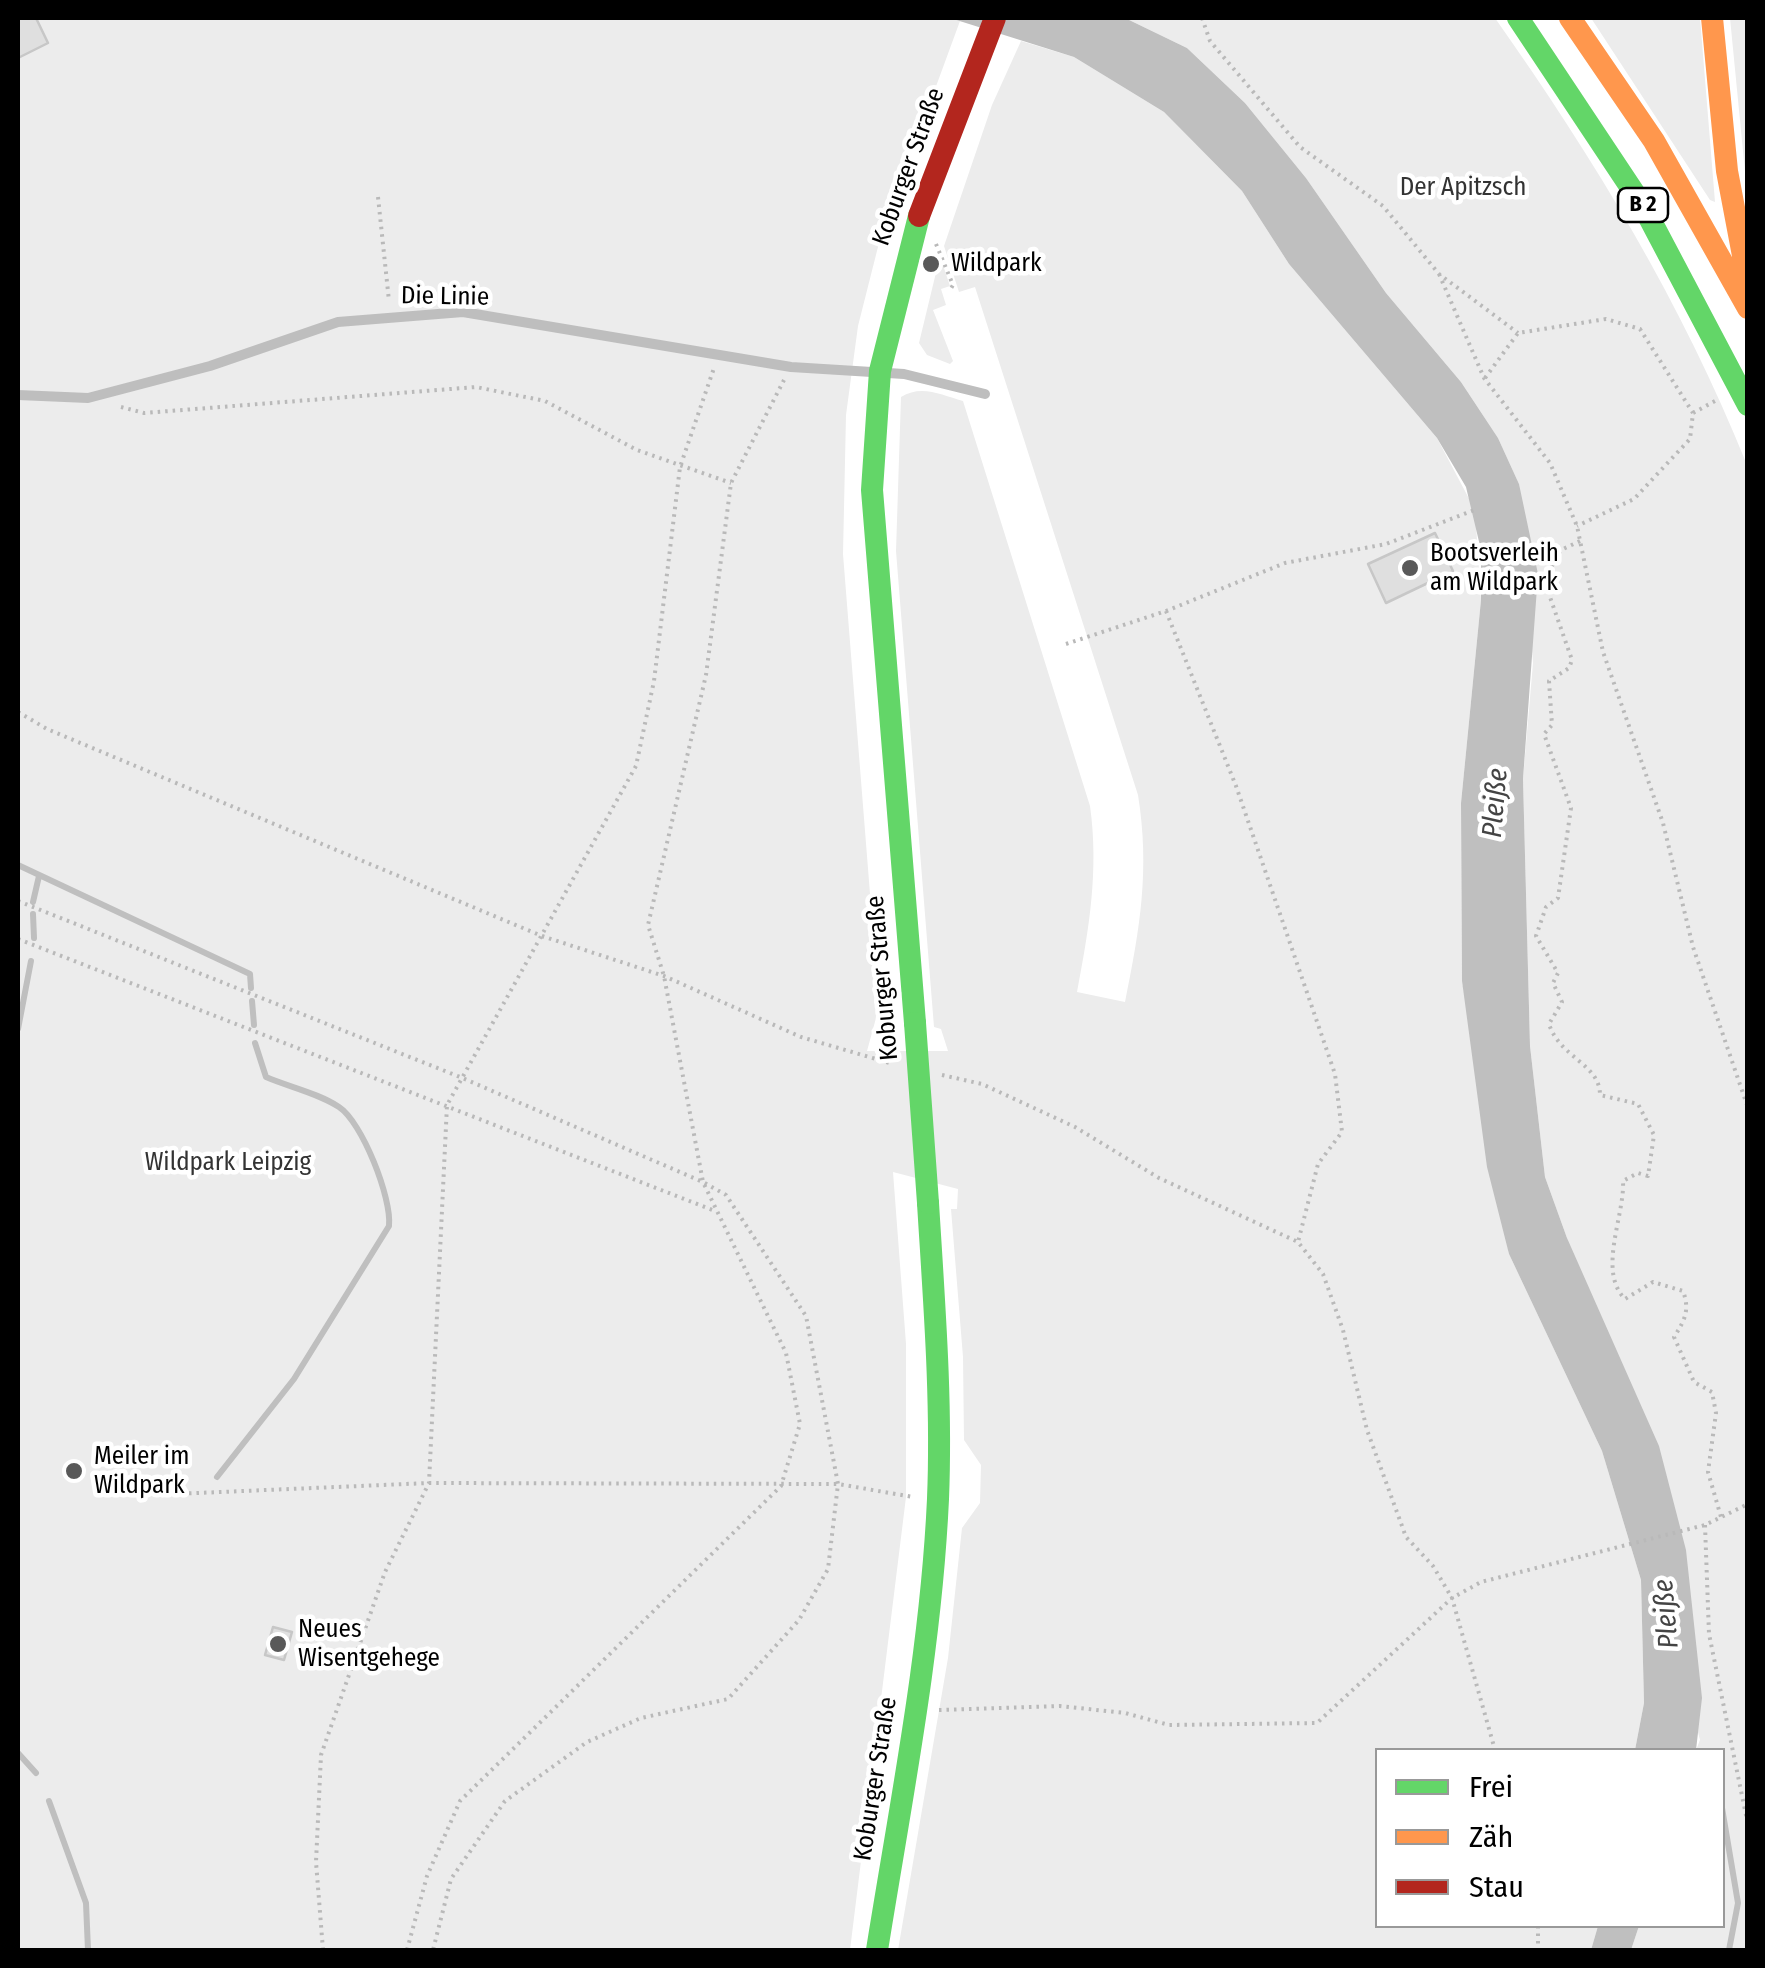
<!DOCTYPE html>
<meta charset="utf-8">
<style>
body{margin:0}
#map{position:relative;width:1765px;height:1968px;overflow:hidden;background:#fff;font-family:"Fira Sans Condensed",sans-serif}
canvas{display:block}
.frame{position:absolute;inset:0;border:20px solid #000;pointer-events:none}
.legend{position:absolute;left:1375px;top:1748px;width:350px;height:180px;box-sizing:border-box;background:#fff;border:2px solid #999;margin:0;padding:12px 18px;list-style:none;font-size:30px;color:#000}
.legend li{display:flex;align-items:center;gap:20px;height:50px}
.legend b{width:50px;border:2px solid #999}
</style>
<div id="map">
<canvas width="1765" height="1968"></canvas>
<div class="frame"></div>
<ul class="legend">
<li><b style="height:12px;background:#63d668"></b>Frei</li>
<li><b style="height:12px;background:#ff974d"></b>Zäh</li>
<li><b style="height:12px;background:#b3261e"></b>Stau</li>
</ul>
</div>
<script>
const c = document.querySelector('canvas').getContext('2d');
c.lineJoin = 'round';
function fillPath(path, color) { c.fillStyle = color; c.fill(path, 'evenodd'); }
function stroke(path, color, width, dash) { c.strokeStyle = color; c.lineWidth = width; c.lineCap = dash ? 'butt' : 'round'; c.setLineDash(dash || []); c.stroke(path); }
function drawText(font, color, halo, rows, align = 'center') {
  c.font = font + ' "Fira Sans Condensed",sans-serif'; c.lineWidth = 9; c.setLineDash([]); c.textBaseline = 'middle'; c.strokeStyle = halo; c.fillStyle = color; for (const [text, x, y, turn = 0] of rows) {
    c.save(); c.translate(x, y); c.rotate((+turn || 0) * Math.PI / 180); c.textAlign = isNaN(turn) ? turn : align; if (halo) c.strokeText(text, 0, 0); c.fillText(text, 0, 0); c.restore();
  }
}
fillPath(new Path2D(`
 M 18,18 L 950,18 L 960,21 L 880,239 L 858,326 L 846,415 L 843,554 L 879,1007 L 867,1051 L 948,1051 L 941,1029 L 934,1027 L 896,551 L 901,397 C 921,384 942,395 963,401 L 1090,806 C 1099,871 1089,929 1077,992 L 1125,1002 C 1140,928 1150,870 1138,795 L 975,287 L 959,292 L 944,246 L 992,105 L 1021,41 L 1074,57 L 1164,112 L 1242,191 L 1289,264 L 1437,438 L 1475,510 L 1481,600 L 1461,803 L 1462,981 L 1509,1254 L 1602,1451 L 1641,1580 L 1644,1703 L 1635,1750 L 1378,1750 L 1378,1926 L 1598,1926 L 1591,1950 L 898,1950 L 948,1658 L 962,1528 L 980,1503 L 981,1465 L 964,1440 L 963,1357 L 951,1209 L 957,1209 L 958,1189 L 893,1172 L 906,1344 L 906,1497 L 850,1950 L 18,1950 Z
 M 1125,18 L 1495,18 C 1595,160 1682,303 1747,465 L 1747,1950 L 1631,1950 L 1639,1926 L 1722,1926 L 1722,1750 L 1696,1750 L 1700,1740 L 1567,1238 L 1545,1177 L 1530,1046 L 1523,779 L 1533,663 L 1519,484 L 1498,438 L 1461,382 L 1386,293 L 1306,178 L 1245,103 L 1187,48 Z
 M 1591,18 L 1700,18 L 1715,202 L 1710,200 Z
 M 1730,18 L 1747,18 L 1747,192 Z
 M 940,256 L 950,286 L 941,289 L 946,305 L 933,310 L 953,361 L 950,364 L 927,355 L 919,343 Z`), '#ececec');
fillPath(new Path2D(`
 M 950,18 L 1125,18 L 1187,48 L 1245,103 L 1306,178 L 1386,293 L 1461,382 L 1498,438 L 1519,484 L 1538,574 L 1523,779 L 1530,1046 L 1545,1177 L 1567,1238 L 1659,1446 L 1686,1550 L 1702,1698 L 1696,1750 L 1635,1750 L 1644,1703 L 1641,1580 L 1602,1451 L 1509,1254 L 1487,1167 L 1462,981 L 1461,803 L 1481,600 L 1481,550 L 1466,487 L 1437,438 L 1289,264 L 1242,191 L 1164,112 L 1074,57 Z
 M 1598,1926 L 1639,1926 L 1631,1950 L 1591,1950 Z`), '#bfbfbf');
stroke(new Path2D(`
 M 18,865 L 250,974 L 251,988
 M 33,902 L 39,876
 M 33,914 L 34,938
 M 252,1001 L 254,1025
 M 18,1029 L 31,961
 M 217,1477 L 294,1379 L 389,1226 C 392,1198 362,1122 339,1107 C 318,1093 289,1087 266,1077 L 255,1043
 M 18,1753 L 36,1773
 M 49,1801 L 86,1903 L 88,1950
 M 1722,1808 L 1738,1903 L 1729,1950`), '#bfbfbf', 6);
const building = new Path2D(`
 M 18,18 L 36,18 L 48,43 L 18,58 Z
 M 1435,533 L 1453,571 L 1386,603 L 1368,564 Z
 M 273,1627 L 292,1632 L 284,1660 L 265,1655 Z`);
fillPath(building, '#dfdfdf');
stroke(building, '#c7c7c7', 2.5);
stroke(new Path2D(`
 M 1202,18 L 1210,41 L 1300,147 L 1383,206 L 1439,274 L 1518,333
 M 378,197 L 389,301
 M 936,244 L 953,285 L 950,290
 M 1439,274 L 1484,378 L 1550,463 L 1577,526 L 1603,652 L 1663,823 L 1693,947 L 1748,1108
 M 1485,378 L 1518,333 L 1606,319 L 1640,329 L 1693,413 L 1690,439 L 1634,499 L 1577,526
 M 121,407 L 144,413 L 476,387 L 545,401 L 637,450 L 731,483
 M 1693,413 L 1715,401
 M 1580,541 L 1561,550 L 1544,580 L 1572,660 L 1569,668 L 1549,681 L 1552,725 L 1544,734 L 1571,808 L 1558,898 L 1546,907 L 1536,936 L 1558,973 L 1553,983 L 1562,1002 L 1549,1024 C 1560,1058 1600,1064 1600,1095 L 1638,1104 L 1654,1135 L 1648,1176 L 1638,1173 L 1623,1181 C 1625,1215 1597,1271 1625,1299 L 1653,1282 L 1683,1291 C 1690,1310 1685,1320 1674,1337 L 1694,1382 L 1712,1392 L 1716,1413 L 1708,1472 L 1721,1517
 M 1166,611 L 1236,786 L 1335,1074 L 1342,1132 L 1318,1164 L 1298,1242
 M 1066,644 L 1166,611 L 1285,563 L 1386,544 L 1477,509
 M 18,712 L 47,729 L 542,936 L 664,976 L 801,1037 L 893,1064
 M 18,901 L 460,1077 L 703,1182 L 726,1195 L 806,1316 L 838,1484 L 828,1569 L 799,1620 L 728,1699 L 641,1718 L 587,1742 L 505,1801 L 451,1879 L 433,1950
 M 18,939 L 715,1211
 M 942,1075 L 982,1084 L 1075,1127 L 1159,1178 L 1298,1242 L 1323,1274 L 1343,1330 L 1367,1430 L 1406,1537 L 1433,1566 L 1452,1598 L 1495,1750
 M 174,1494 L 429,1483 L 838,1484 L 913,1497
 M 1705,1525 L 1709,1634 L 1748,1825
 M 939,1710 L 1060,1706 L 1125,1713 L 1169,1725 L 1317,1723 L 1452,1598 L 1481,1582 L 1705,1525 L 1748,1504
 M 1538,1926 L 1538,1950
 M 323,1950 L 316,1862 L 321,1755 L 385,1572 L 429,1483 L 447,1105 L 636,766 L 654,681 L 680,467 L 714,368
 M 407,1950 L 427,1876 L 460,1801 L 781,1486 L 800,1424 L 786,1353 L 703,1182 L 664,976 L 648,925 L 706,675 L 731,483 L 784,380`), '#b9b9b9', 4, [2.5, 5]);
stroke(new Path2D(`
 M 18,395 L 88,398 L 210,366 L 338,322 L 463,312 L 791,367 L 904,374 L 985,394`), '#bebebe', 10);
stroke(new Path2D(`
 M 1518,18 L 1643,206 L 1748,405
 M 915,1023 L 872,490 L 880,371 L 919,216
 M 877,1950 C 901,1800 931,1651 938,1499 C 942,1400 934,1301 928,1203`), '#63d668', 22);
stroke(new Path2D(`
 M 1570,18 L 1654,141 L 1748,308
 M 1712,18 L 1727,171 L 1748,282`), '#ff974d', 22);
stroke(new Path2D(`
 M 919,216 L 995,18`), '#b3261e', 22);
stroke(new Path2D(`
 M 915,1023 L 928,1203`), '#63d668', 22);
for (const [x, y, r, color] of [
 [931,264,10,"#595959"],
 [1410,568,10,"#595959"],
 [74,1471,10,"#595959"],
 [278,1644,10,"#595959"]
]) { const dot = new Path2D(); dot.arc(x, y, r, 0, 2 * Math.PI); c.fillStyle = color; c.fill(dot); stroke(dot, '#fff', 4); }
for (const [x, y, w] of [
 [1643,205,50]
]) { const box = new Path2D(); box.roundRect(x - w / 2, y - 17, w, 34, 8); c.fillStyle = '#fff'; c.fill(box); stroke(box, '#000', 2.5); }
drawText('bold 22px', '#000', null, [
 ["B 2",1643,205]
]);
drawText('25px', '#000', '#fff', [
 ["Koburger Straße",909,167,-70],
 ["Die Linie",445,297,1],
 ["Koburger Straße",883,978,-95],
 ["Koburger Straße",876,1779,-81]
]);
drawText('25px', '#333', '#fff', [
 ["Der Apitzsch",1463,188],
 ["Wildpark Leipzig",228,1163]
]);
drawText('25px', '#000', '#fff', [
 ["Wildpark",951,264],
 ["Bootsverleih",1430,554],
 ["am Wildpark",1430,583],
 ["Meiler im",94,1457],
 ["Wildpark",94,1486],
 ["Neues",298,1630],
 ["Wisentgehege",298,1659]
], 'left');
drawText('italic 28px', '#444', '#fff', [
 ["Pleiße",1496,803,-85],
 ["Pleiße",1667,1614,-95]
]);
</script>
